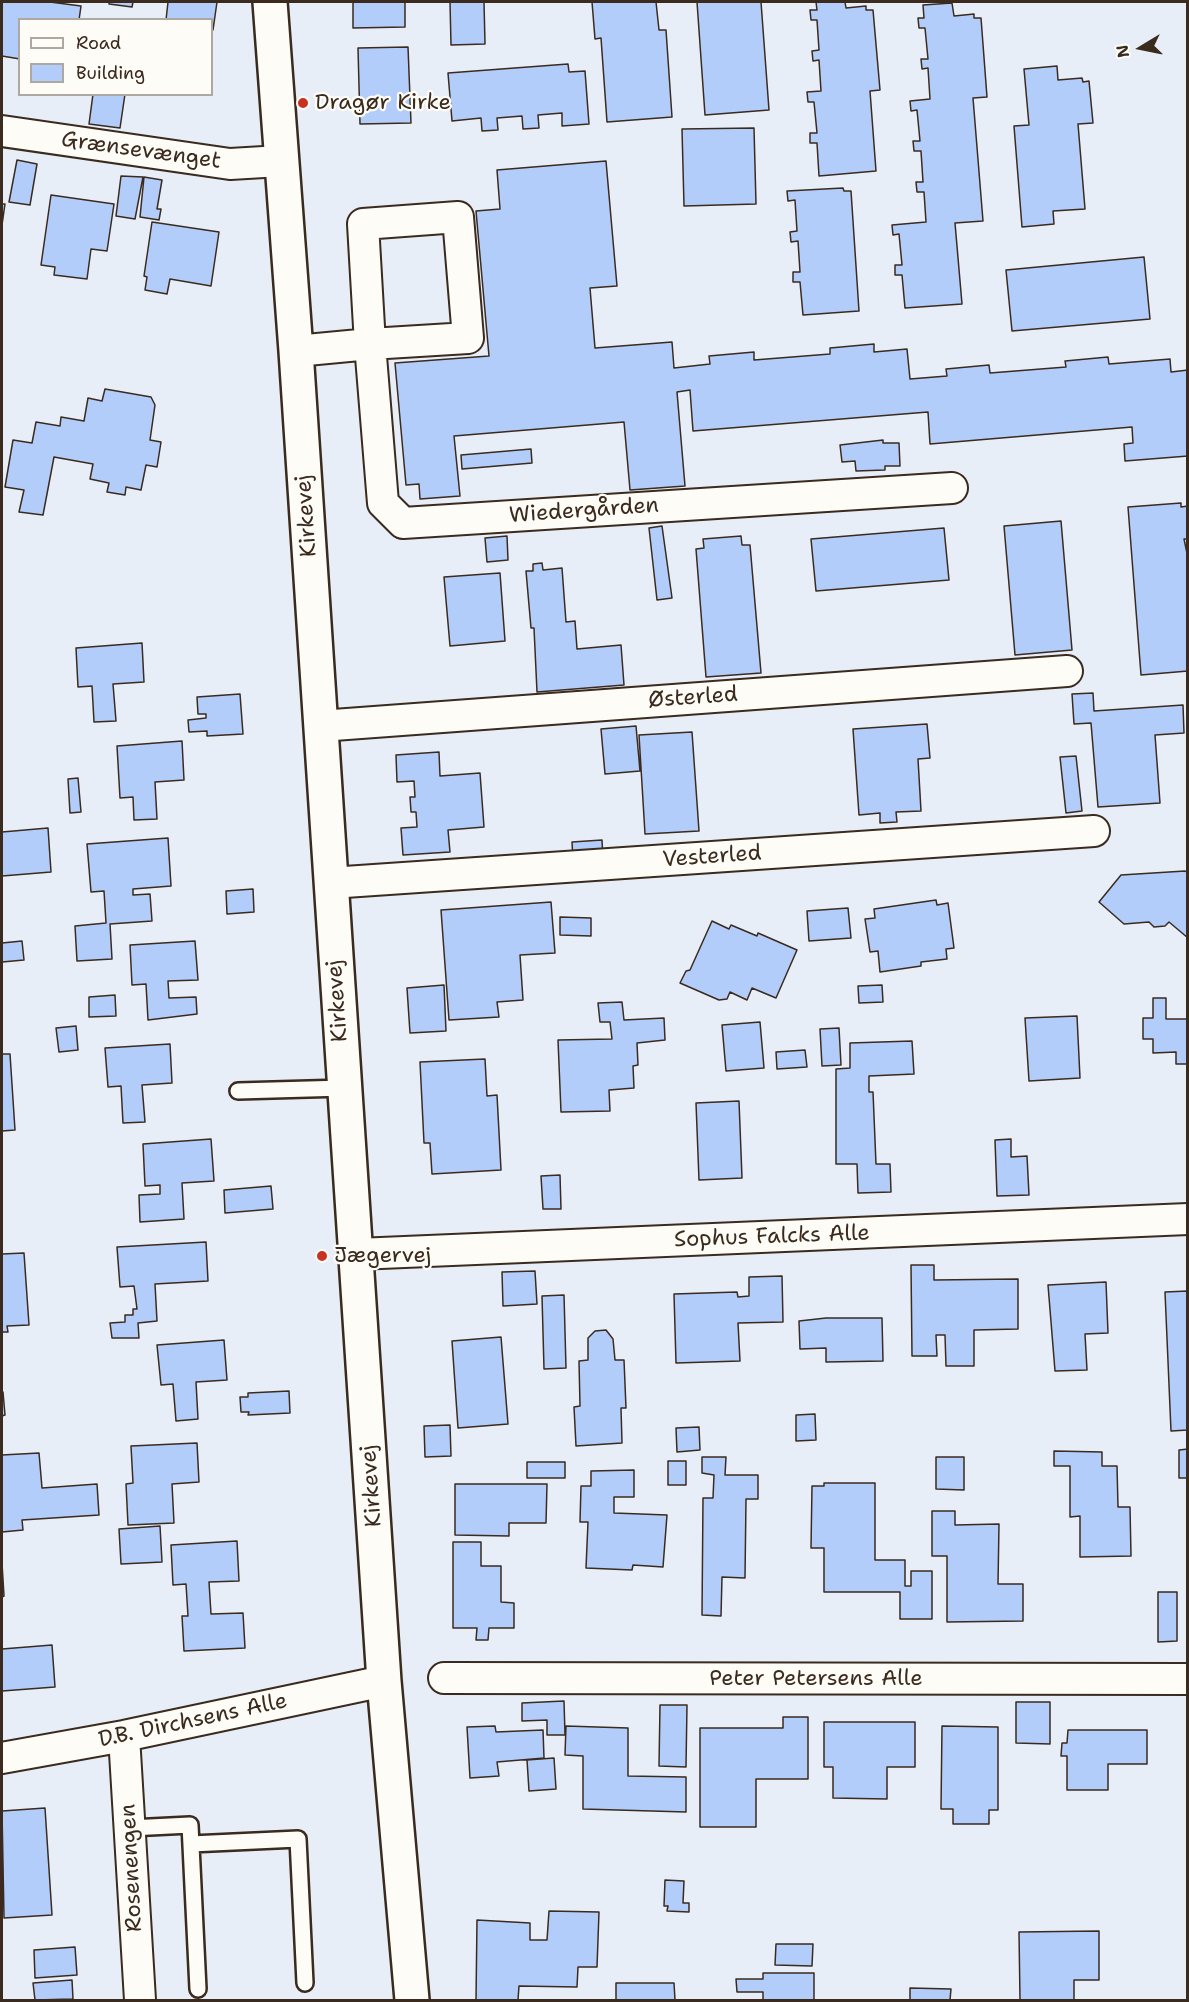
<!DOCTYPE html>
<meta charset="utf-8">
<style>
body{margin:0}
#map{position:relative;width:1189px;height:2002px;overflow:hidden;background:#e7eef8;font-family:"Shantell Sans",sans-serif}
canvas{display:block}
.frame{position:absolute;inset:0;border:3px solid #3b2a1e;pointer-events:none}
.legend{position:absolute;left:18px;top:18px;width:195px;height:78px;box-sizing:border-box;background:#fdfcf7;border:2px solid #afa8a0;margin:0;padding:8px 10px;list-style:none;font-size:18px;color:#3b2a1e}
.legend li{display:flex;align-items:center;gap:12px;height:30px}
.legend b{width:30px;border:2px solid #afa8a0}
.north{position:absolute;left:1111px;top:18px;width:60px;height:60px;-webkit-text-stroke:4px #fdfcf7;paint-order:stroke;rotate:260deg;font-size:16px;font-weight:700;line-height:24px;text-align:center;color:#3b2a1e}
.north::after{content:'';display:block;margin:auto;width:21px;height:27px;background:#3b2a1e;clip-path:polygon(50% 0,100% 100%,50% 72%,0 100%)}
</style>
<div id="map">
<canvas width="1189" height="2002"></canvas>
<div class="frame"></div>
<ul class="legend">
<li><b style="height:8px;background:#fdfcf7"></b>Road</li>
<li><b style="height:16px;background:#b3cdfb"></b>Building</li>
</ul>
<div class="north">N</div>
</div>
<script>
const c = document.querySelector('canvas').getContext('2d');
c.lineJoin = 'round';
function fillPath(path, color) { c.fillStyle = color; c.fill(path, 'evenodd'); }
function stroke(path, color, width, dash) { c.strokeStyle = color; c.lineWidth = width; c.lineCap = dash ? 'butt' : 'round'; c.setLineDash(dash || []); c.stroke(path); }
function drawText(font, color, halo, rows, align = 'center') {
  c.font = font + ' "Shantell Sans",sans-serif'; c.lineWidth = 4.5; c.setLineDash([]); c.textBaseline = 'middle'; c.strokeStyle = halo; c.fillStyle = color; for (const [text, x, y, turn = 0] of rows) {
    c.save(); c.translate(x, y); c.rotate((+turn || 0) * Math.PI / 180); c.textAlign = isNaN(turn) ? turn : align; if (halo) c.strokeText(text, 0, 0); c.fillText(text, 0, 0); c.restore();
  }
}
const building = new Path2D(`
 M 2,2 L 50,2 L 81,6 L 79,20 L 20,20 L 20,59 L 2,56 Z
 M 109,2 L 133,2 L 132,7 L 109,4 Z
 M 168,2 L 217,2 L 213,30 L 212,20 L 166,20 Z
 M 353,2 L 405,2 L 405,27 L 353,28 Z
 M 450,2 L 484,2 L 485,44 L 451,45 Z
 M 592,2 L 656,2 L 659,30 L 666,30 L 672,117 L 607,122 L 601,38 L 595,39 Z
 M 697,2 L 761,2 L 769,110 L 705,115 Z
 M 816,2 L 845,2 L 846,8 L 866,6 L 866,10 L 873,10 L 880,90 L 870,91 L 876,171 L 819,176 L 817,143 L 810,143 L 810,133 L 817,133 L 814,102 L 808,102 L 807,92 L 821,91 L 819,60 L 813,61 L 812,51 L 819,50 L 817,20 L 811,20 L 810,10 L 817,10 Z
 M 952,3 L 954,16 L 974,14 L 974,18 L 981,18 L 987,97 L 973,98 L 983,221 L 955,223 L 962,304 L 905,308 L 902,275 L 895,275 L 895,265 L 902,265 L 899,234 L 893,235 L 892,225 L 926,222 L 924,192 L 917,192 L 916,182 L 923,182 L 921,151 L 914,151 L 913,141 L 920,141 L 917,110 L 911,111 L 910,101 L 930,99 L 928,68 L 922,69 L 921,59 L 928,59 L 925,28 L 919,28 L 918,18 L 924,18 L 923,5 Z
 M 408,47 L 411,123 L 360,124 L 358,48 Z
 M 568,64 L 569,72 L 585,71 L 589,124 L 562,126 L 562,113 L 538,115 L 539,128 L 523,129 L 522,116 L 497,118 L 498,130 L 482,131 L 481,118 L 452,121 L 448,73 Z
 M 1057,66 L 1058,80 L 1082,78 L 1083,82 L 1089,81 L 1093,123 L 1078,124 L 1085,209 L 1053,211 L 1054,224 L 1022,227 L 1014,126 L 1029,125 L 1024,69 Z
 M 93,94 L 125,94 L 120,128 L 89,124 Z
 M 754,128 L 756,204 L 684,206 L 682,129 Z
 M 17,160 L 37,164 L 30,205 L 9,202 Z
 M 606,161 L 617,286 L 590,288 L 595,348 L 672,342 L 674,368 L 710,364 L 709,356 L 754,352 L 754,360 L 830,354 L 830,348 L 874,344 L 874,352 L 907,349 L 910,379 L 947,376 L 946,369 L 989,365 L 990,373 L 1066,367 L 1065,361 L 1108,357 L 1109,364 L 1170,359 L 1171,372 L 1188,370 L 1188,456 L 1125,461 L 1124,444 L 1133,443 L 1132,427 L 930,444 L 928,412 L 693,431 L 690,390 L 677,392 L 685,486 L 630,490 L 624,422 L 454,436 L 460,496 L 420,499 L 419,484 L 406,485 L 395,363 L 489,356 L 476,211 L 500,209 L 497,170 Z
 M 121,176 L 143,177 L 135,219 L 116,216 Z
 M 144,177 L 162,180 L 157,209 L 161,209 L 159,220 L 140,217 Z
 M 843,188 L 844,191 L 851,191 L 859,311 L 803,315 L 800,282 L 793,282 L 793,272 L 800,272 L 798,241 L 791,242 L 790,232 L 797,231 L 795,200 L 788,201 L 787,191 Z
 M 51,195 L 114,204 L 107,251 L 91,249 L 87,279 L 54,275 L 55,267 L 41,265 Z
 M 2,204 L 5,204 L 2,225 Z
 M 152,222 L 219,232 L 211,286 L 170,279 L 167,294 L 145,290 L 147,277 L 144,276 Z
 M 1144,257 L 1150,319 L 1012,331 L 1006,270 Z
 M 105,389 L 151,397 L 155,405 L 150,440 L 161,442 L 157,467 L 146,465 L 141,490 L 126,487 L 125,495 L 107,492 L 109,483 L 90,479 L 93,464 L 54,457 L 43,515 L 19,512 L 24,490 L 5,487 L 13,440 L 32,443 L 36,422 L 60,426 L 61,417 L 84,421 L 88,398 L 102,401 Z
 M 883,440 L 883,443 L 899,443 L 900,466 L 885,466 L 885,470 L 856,471 L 855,461 L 842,462 L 840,445 Z
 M 531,449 L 532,463 L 462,469 L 461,455 Z
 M 1181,503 L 1181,507 L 1188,506 L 1188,539 L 1184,539 L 1188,558 L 1188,671 L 1141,675 L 1128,507 Z
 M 1061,521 L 1072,650 L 1015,655 L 1004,526 Z
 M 662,526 L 672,598 L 657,600 L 649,528 Z
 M 944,528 L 949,580 L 816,591 L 811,539 Z
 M 507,536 L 508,560 L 487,562 L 485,538 Z
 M 741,536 L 742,545 L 750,545 L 761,673 L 706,677 L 696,549 L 704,548 L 703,539 Z
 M 542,563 L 543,570 L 562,568 L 566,622 L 575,621 L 577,649 L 621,645 L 624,685 L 537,692 L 534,628 L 531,628 L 526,571 L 533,571 L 533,564 Z
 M 500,573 L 505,641 L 450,646 L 444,577 Z
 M 142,643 L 144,682 L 113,684 L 116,721 L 94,722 L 92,686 L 78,687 L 76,648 Z
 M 1093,693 L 1094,711 L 1183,705 L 1184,733 L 1155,735 L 1160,803 L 1098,807 L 1091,723 L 1074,724 L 1072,694 Z
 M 240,694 L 243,734 L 207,736 L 207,731 L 189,732 L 188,720 L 206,718 L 206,714 L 198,714 L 197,697 Z
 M 927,724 L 930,758 L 918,759 L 921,811 L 896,812 L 897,822 L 880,823 L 880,813 L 859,815 L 853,729 Z
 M 636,726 L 640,771 L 605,774 L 601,729 Z
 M 692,732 L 699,831 L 645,834 L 639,735 Z
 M 182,741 L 184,780 L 155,782 L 157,819 L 134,820 L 133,797 L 120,798 L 117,746 Z
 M 439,752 L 440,776 L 480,773 L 484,827 L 448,830 L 450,852 L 403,855 L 401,828 L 417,827 L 416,812 L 411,812 L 410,797 L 415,797 L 414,781 L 397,782 L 396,755 Z
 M 1076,756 L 1082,811 L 1066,813 L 1060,757 Z
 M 78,778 L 81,812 L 70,813 L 68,779 Z
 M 48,828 L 51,872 L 2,876 L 2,832 Z
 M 168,838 L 171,886 L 133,889 L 133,895 L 150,894 L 152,921 L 110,924 L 112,959 L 77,961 L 75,926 L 106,923 L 104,891 L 91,892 L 87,844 Z
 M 602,840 L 603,859 L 573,860 L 572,842 Z
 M 1185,871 L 1188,873 L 1188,938 L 1169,922 L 1165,926 L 1154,927 L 1149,922 L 1124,924 L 1099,902 L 1121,875 Z
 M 253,889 L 254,912 L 227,914 L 226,891 Z
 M 936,900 L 937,905 L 948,903 L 954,948 L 946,949 L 947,959 L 921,962 L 921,966 L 880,972 L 878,951 L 870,952 L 865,919 L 875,918 L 874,909 Z
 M 551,902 L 555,953 L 520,955 L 523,1000 L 497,1002 L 499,1017 L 449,1020 L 441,910 Z
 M 848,908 L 851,938 L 809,941 L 807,911 Z
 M 560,917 L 591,918 L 591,936 L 560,935 Z
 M 712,921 L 729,929 L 731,925 L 757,936 L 758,933 L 797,950 L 776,998 L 752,988 L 747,1000 L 730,992 L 727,999 L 719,1000 L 680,983 L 686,971 L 690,970 Z
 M 22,941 L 24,960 L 2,962 L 2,943 Z
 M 195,941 L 198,980 L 168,981 L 169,998 L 196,997 L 197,1014 L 148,1020 L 146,984 L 132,985 L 130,945 Z
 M 444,985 L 446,1031 L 410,1033 L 407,988 Z
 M 882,985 L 883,1002 L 859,1003 L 858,986 Z
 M 115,995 L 116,1016 L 89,1017 L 89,997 Z
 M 1153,998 L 1166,998 L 1166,1019 L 1188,1019 L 1188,1064 L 1176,1064 L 1176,1052 L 1153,1053 L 1153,1039 L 1143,1039 L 1143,1018 L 1153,1018 Z
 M 622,1002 L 624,1020 L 664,1018 L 665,1040 L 637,1043 L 638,1065 L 633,1066 L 634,1088 L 609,1090 L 610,1111 L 561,1112 L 558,1040 L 612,1039 L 610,1022 L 600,1022 L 598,1003 Z
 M 1077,1016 L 1080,1078 L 1029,1081 L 1025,1018 Z
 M 760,1022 L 764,1068 L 726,1071 L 722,1025 Z
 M 76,1026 L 78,1050 L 59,1052 L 56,1028 Z
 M 839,1028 L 841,1065 L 822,1066 L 820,1029 Z
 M 912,1041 L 914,1074 L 869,1076 L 869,1092 L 873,1092 L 876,1164 L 890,1164 L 891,1192 L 858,1193 L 857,1164 L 836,1164 L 836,1069 L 850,1068 L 850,1043 Z
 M 170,1044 L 172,1083 L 142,1085 L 145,1122 L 123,1123 L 121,1086 L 108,1087 L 105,1048 Z
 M 805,1050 L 807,1067 L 777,1069 L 776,1052 Z
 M 2,1054 L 10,1054 L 15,1130 L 2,1131 Z
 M 485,1059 L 487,1096 L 497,1095 L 501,1170 L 432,1174 L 430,1143 L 424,1143 L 420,1062 Z
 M 739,1101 L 742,1178 L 699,1180 L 696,1103 Z
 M 211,1139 L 214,1181 L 182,1183 L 184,1219 L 140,1222 L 139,1195 L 160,1194 L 160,1185 L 145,1186 L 143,1144 Z
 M 1011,1139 L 1011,1157 L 1027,1156 L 1029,1195 L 997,1196 L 995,1140 Z
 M 560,1175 L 561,1209 L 543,1209 L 541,1176 Z
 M 271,1186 L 273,1209 L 225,1213 L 224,1190 Z
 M 206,1242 L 208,1281 L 155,1284 L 157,1321 L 138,1323 L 139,1338 L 112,1338 L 110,1323 L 125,1322 L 125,1315 L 133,1315 L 133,1309 L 137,1309 L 134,1286 L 120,1287 L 117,1247 Z
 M 24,1253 L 29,1325 L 7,1326 L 8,1332 L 2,1332 L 2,1254 Z
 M 911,1265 L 934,1265 L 934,1280 L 1018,1279 L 1018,1329 L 974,1330 L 974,1366 L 946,1366 L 945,1335 L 936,1335 L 937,1356 L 912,1356 Z
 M 535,1271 L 537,1304 L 503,1306 L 502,1272 Z
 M 782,1276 L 783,1322 L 738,1323 L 740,1361 L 676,1363 L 674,1294 L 737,1292 L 738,1297 L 749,1296 L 749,1277 Z
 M 1106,1282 L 1108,1333 L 1085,1334 L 1087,1370 L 1055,1371 L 1048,1285 Z
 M 1188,1291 L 1188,1430 L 1171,1431 L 1165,1292 Z
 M 564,1295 L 566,1368 L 544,1369 L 542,1296 Z
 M 826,1318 L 882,1318 L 883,1361 L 826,1362 L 826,1348 L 800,1349 L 799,1321 Z
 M 606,1330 L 613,1339 L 615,1360 L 624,1360 L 626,1408 L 621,1408 L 622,1443 L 576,1446 L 574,1407 L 580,1406 L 579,1361 L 588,1360 L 588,1338 L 595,1331 Z
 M 501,1337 L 508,1424 L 458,1428 L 452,1341 Z
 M 224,1340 L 227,1380 L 196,1382 L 198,1419 L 176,1421 L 173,1384 L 161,1385 L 157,1345 Z
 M 289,1391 L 290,1413 L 248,1415 L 249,1412 L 241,1412 L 240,1397 L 248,1397 L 248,1393 Z
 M 2,1392 L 3,1392 L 5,1415 L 2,1416 Z
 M 815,1414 L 816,1440 L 796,1441 L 796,1415 Z
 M 450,1425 L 451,1456 L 425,1457 L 424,1426 Z
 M 699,1427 L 700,1450 L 677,1452 L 676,1428 Z
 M 197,1443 L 199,1482 L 172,1484 L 174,1523 L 128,1525 L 126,1484 L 133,1483 L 131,1446 Z
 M 1188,1449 L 1188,1478 L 1179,1478 L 1179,1450 Z
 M 1054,1451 L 1102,1452 L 1102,1466 L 1117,1466 L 1118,1507 L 1130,1507 L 1131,1556 L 1080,1557 L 1080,1516 L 1070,1517 L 1070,1466 L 1054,1466 Z
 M 39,1453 L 42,1488 L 97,1484 L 99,1515 L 22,1520 L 23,1530 L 2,1532 L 2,1455 Z
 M 702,1457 L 726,1457 L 725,1475 L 758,1475 L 758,1499 L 746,1499 L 745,1578 L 722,1577 L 721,1616 L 702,1615 L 703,1498 L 713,1498 L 714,1475 L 702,1473 Z
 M 936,1457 L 964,1457 L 964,1490 L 936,1489 Z
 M 668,1461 L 686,1461 L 686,1485 L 668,1485 Z
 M 527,1462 L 565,1462 L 565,1478 L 527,1478 Z
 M 634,1470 L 634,1497 L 614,1497 L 614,1513 L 667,1515 L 663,1567 L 633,1565 L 632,1570 L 586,1568 L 588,1522 L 580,1522 L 581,1486 L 591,1486 L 591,1471 Z
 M 824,1483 L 875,1483 L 875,1560 L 905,1560 L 905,1586 L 911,1586 L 911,1571 L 932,1571 L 932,1619 L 900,1619 L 900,1592 L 824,1592 L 824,1548 L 811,1548 L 812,1486 L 824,1486 Z
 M 455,1484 L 547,1484 L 546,1523 L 509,1523 L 509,1536 L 455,1535 Z
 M 932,1511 L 955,1511 L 955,1525 L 999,1524 L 998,1584 L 1023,1584 L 1023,1621 L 947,1622 L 947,1556 L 932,1556 Z
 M 160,1526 L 162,1562 L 121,1564 L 119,1529 Z
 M 237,1541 L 239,1581 L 209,1582 L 211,1614 L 243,1613 L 245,1648 L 184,1651 L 182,1616 L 188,1616 L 186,1584 L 173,1585 L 171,1545 Z
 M 453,1542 L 481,1542 L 481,1566 L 501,1566 L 501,1602 L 514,1603 L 514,1628 L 489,1628 L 488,1640 L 476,1640 L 477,1628 L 453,1628 Z
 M 2,1563 L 4,1596 L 2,1597 Z
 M 1158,1592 L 1177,1592 L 1177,1641 L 1158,1642 Z
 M 52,1645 L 55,1687 L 2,1691 L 2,1649 Z
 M 564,1701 L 565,1735 L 547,1735 L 547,1720 L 522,1721 L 522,1703 Z
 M 1016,1702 L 1050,1702 L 1050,1744 L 1016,1743 Z
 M 660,1705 L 687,1705 L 686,1767 L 659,1766 Z
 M 783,1717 L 808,1717 L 808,1779 L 756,1779 L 756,1827 L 700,1827 L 700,1728 L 783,1728 Z
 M 824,1722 L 915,1722 L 915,1767 L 887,1767 L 887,1799 L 833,1798 L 833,1767 L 824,1767 Z
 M 495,1726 L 496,1732 L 543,1730 L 544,1758 L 497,1762 L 499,1776 L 470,1778 L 467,1727 Z
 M 566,1726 L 628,1728 L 628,1776 L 686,1777 L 686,1812 L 583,1809 L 583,1756 L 565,1755 Z
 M 942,1726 L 998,1727 L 998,1810 L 989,1810 L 989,1824 L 953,1824 L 953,1809 L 941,1809 Z
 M 1068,1730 L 1147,1730 L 1147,1764 L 1108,1764 L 1108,1790 L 1067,1790 L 1067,1756 L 1061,1756 L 1062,1743 L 1067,1743 Z
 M 554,1758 L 556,1789 L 529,1791 L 527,1760 Z
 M 45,1808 L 52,1915 L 4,1918 L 2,1811 Z
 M 665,1880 L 684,1881 L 683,1903 L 689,1903 L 689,1912 L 667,1911 L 668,1906 L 664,1906 Z
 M 549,1911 L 599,1912 L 597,1967 L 578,1967 L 577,1987 L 519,1986 L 518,2000 L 476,2000 L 477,1920 L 530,1923 L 530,1940 L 547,1940 Z
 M 1099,1931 L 1099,1980 L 1074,1980 L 1074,2000 L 1020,2000 L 1019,1932 Z
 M 776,1944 L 813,1944 L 812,1966 L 775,1965 Z
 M 75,1947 L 77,1975 L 35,1978 L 34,1950 Z
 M 763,1973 L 814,1973 L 814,2000 L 763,2000 L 763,1992 L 737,1992 L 736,1979 L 763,1979 Z
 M 72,1980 L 73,1999 L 35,2000 L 33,1983 Z
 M 616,1983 L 674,1983 L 675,2000 L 616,2000 Z
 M 910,1988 L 951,1989 L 950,2000 L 910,2000 Z`);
fillPath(building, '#b3cdfb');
stroke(building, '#3b2a1e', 1.5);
const service = new Path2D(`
 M 238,1091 L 344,1088
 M 130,1828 L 190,1825 L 198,1989
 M 191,1844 L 298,1839 L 305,1983`);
const minor = new Path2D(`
 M 2,131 L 230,164 L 281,161
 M 458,217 L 468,338 L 370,344 L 363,224 Z
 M 296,351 L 370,344 L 383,503 L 403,523 L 952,488
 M 320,726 L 1067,671
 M 330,883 L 1094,831
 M 357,1254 L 1188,1219
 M 444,1678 L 1188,1679
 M 124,1736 L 140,2000
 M 2,1758 L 124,1736 L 384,1681`);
const secondary = new Path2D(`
 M 270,2 L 296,351 L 384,1681 L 412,2000`);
stroke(service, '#3b2a1e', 20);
stroke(minor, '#3b2a1e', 34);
stroke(secondary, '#3b2a1e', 38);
stroke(service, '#fdfcf7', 15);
stroke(minor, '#fdfcf7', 30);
stroke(secondary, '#fdfcf7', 33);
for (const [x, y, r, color] of [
 [303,103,6,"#c8321e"],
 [322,1256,6,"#c8321e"]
]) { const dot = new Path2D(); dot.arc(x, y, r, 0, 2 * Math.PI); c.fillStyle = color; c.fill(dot); stroke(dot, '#fdfcf7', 2); }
drawText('22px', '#3b2a1e', '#fdfcf7', [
 ["Dragør Kirke",315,103],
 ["Jægervej",334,1256]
], 'left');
drawText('22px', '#3b2a1e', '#fdfcf7', [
 ["Grænsevænget",141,151,8],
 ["Wiedergården",584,511,-4],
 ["Kirkevej",307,516,-94],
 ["Østerled",693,698,-4],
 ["Vesterled",712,857,-4],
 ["Kirkevej",338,1001,-94],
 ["Sophus Falcks Alle",772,1237,-2],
 ["Kirkevej",372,1486,-94],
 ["Peter Petersens Alle",816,1679],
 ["D.B. Dirchsens Alle",193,1721,-12],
 ["Rosenengen",132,1868,-93]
]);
</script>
